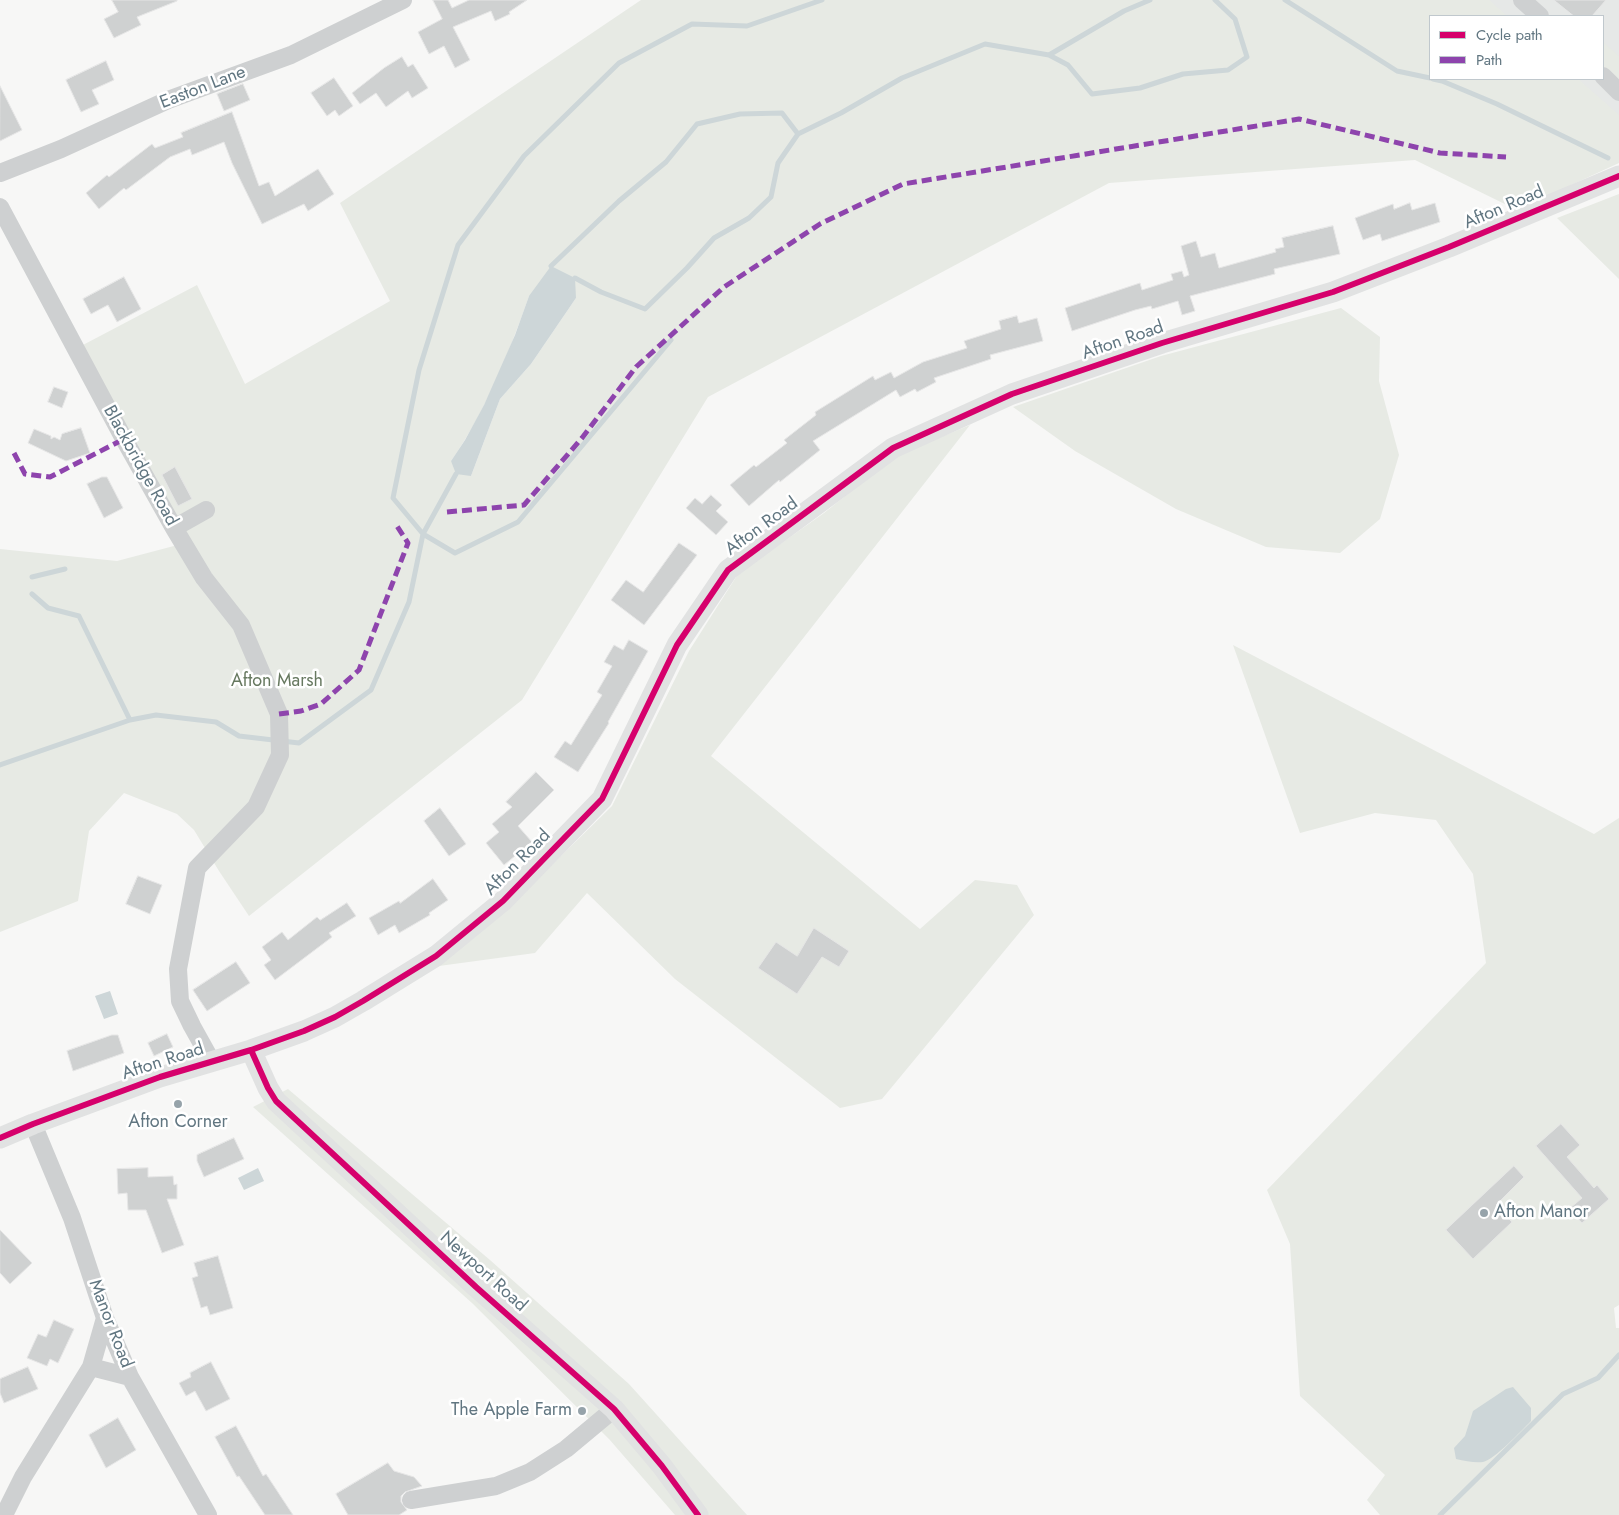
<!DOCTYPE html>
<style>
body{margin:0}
#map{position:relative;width:1619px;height:1515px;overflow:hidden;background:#f7f7f6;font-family:Jost,sans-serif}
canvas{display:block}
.legend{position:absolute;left:1429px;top:15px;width:175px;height:65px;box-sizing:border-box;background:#fff;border:1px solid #c0c8cd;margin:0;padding:6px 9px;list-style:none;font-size:15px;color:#617681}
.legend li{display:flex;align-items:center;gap:10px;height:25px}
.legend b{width:25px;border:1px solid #c0c8cd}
</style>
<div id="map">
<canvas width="1619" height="1515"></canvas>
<ul class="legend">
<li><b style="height:6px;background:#d6006c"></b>Cycle path</li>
<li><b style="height:6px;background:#8e44ad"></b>Path</li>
</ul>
</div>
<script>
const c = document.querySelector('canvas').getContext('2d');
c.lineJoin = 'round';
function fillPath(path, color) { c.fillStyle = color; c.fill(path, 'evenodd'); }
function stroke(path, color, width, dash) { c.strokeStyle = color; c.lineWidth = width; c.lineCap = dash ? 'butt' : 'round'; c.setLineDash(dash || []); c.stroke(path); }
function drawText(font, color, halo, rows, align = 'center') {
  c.font = font + ' Jost,sans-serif'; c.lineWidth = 5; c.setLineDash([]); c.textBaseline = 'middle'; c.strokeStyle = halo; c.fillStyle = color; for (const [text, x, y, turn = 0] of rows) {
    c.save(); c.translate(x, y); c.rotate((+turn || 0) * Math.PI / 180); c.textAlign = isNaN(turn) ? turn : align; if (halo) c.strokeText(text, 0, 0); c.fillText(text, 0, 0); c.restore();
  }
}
fillPath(new Path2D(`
 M 1488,0 L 1619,0 L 1619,116 L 1577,79 L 1603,79 L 1603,16 L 1506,16 Z`), '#e6e8e7');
fillPath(new Path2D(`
 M 641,0 L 1489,0 L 1507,16 L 1430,16 L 1430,79 L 1578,79 L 1619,115 L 1619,163 L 1517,210 L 1415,160 L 1109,183 L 708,397 L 522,700 L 249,916 L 219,871 L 194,830 L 177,814 L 124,793 L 89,831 L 78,901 L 0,932 L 0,549 L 117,561 L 189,542 L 81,346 L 197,285 L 245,384 L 390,301 L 340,203 ZM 529,296 L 576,298 L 531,364 L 500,399 L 471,476 L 451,461 C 486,411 509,353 529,296 Z
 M 1603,42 L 1619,56 L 1619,83 L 1603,67 Z
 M 1619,194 L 1619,279 L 1557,218 Z
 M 1341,308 L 1380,337 L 1379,381 L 1399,455 L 1380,519 L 1340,553 L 1266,547 L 1176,509 L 1075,451 L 1013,407 L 1161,356 Z
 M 970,425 L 711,756 L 920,929 L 975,880 L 1017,885 L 1034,915 L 882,1099 L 840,1108 L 675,979 L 587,893 L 535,953 L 439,966 L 507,909 L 612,806 L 689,651 L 738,574 L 824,513 L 895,456 Z
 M 1233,645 L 1594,834 L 1619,818 L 1619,1305 L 1614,1308 L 1616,1328 L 1619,1328 L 1619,1515 L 1380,1515 L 1367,1500 L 1385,1475 L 1300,1396 L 1290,1244 L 1267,1190 L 1486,963 L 1473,874 L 1436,820 L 1375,813 L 1300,833 Z
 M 288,1089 L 490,1260 L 629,1384 L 747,1515 L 675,1515 L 609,1439 L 472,1303 L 253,1107 Z`), '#e7eae4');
fillPath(new Path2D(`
 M 551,266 L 575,278 L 576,298 L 531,364 L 500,399 L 471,476 L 456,474 L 451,461 L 465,440 L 484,405 L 515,335 L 529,296 Z
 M 110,991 L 118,1014 L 104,1019 L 95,996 Z
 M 258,1168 L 264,1181 L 244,1190 L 238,1178 Z
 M 1513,1387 L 1531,1408 L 1531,1421 C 1522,1430 1494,1460 1483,1462 C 1475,1463 1465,1461 1456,1459 L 1454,1448 L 1465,1436 L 1473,1411 L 1506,1389 Z`), '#cdd6d8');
stroke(new Path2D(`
 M 1285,0 L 1397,71 L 1430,78
 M 1049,55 L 1124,11 L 1150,0
 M 1433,79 L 1442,81 L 1497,104 L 1608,158
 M 551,266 L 619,201 L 666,162 L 697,124 L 740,114 L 782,113 L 798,134
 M 575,278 L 601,292 L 645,309 L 687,268 L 714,238 L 749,218 L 771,197 L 778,163 L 798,134 L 841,113 L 902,78 L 985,44 L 1049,55 L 1068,65 L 1092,94 L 1140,88 L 1183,74 L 1228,70 L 1247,57 L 1235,19 L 1215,0
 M 671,340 L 518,522 L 455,553 L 423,534 L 393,498 L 419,370 L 458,245 L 524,156 L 619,63 L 692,24 L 747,26 L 822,0
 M 32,577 L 65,569
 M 32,594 L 48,608 L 79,616 L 130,720
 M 0,765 L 130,720 L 156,715 L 216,722 L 239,736 L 299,743 L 371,690 L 409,602 L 423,534 L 456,474
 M 1440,1515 L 1563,1394 L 1598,1378 L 1619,1355`), '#cdd6d8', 5);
const building = new Path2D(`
 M 112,0 L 177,0 L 177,1 L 137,17 L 141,25 L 114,38 L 104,19 L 118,12 Z
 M 433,0 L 448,0 L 452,8 L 469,0 L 527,0 L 509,12 L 510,14 L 495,21 L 491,11 L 453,27 L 470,60 L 455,68 L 444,46 L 429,54 L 418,32 L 442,19 Z
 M 1554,0 L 1606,0 L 1592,16 L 1574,16 Z
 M 402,57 L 408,67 L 413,64 L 428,88 L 412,98 L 408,91 L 386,107 L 376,93 L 360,104 L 352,93 L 384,68 Z
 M 106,61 L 114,80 L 92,90 L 99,104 L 81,112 L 66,80 Z
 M 334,78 L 353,106 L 339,116 L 335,110 L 327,116 L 311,93 Z
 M 243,84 L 250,100 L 224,111 L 217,94 Z
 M 0,86 L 22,130 L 0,141 Z
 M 232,112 L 259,186 L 269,182 L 275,196 L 318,169 L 334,194 L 308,211 L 304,204 L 262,224 L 232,163 L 224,142 L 192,155 L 190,149 L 170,157 L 126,190 L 124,188 L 99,209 L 86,193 L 107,175 L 109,177 L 152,144 L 155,148 L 183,137 L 181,133 Z
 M 1410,203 L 1412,210 L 1435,203 L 1440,222 L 1382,241 L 1380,234 L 1363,240 L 1355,218 L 1393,204 L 1394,209 Z
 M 1333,226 L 1340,254 L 1274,269 L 1275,274 L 1190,296 L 1195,311 L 1182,315 L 1178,301 L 1152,309 L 1151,306 L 1135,310 L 1072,331 L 1065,308 L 1140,283 L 1142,290 L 1173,280 L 1171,274 L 1182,271 L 1184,277 L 1189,275 L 1181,246 L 1196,241 L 1201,257 L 1215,253 L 1219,268 L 1276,252 L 1275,249 L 1284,247 L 1282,238 Z
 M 124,277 L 141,309 L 117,322 L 108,305 L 91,314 L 83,299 Z
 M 1017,316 L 1019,323 L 1037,318 L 1043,341 L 990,355 L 991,359 L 934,378 L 936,382 L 917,392 L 915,389 L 900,397 L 896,390 L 813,441 L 820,450 L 780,482 L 779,480 L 749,506 L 730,485 L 754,465 L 756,467 L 787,443 L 784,440 L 816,415 L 815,412 L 873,376 L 875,380 L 891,372 L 894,378 L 923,362 L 967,348 L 964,341 L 1001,329 L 999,321 Z
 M 54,387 L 68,392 L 62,408 L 48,402 Z
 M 81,428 L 90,453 L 66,461 L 28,443 L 34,429 L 51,436 L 51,439 L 54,437 L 60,440 L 62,434 Z
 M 175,467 L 192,499 L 178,506 L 162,475 Z
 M 102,477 L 107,477 L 123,508 L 104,518 L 87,484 Z
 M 711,495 L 722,505 L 716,511 L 728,522 L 716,535 L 686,508 L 695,498 L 702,504 Z
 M 679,543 L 697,555 L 644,625 L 611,600 L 626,580 L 643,592 Z
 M 629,640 L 648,651 L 608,722 L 609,723 L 578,772 L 554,757 L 565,741 L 571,745 L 602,695 L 597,692 L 612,666 L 604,662 L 614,645 L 623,650 Z
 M 536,772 L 554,790 L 518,826 L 532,842 L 504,865 L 486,843 L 499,832 L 492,824 L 512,807 L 506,802 Z
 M 440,808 L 466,844 L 449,856 L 424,821 Z
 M 138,876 L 162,885 L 150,914 L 126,904 Z
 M 433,879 L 448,900 L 429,913 L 430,915 L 399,933 L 395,925 L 378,935 L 369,918 L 399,901 L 400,903 Z
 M 347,903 L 356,916 L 329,933 L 332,937 L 275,980 L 264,965 L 271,960 L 262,947 L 282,932 L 288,940 L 317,917 L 320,920 Z
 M 814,928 L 849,951 L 839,967 L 822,957 L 797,994 L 758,968 L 776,942 L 797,956 Z
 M 236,962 L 250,983 L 207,1011 L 193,990 Z
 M 167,1034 L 173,1047 L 154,1056 L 148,1043 Z
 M 112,1035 L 118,1035 L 124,1053 L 73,1071 L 67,1051 Z
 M 1561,1124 L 1580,1145 L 1567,1157 L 1594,1188 L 1597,1185 L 1609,1199 L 1582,1223 L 1569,1209 L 1582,1198 L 1536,1146 Z
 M 234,1138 L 244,1159 L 204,1177 L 197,1161 L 197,1155 Z
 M 1514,1166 L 1524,1177 L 1496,1205 L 1512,1222 L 1473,1259 L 1446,1230 Z
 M 148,1168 L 148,1177 L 173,1176 L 174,1185 L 177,1184 L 177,1199 L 167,1199 L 184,1245 L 162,1253 L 146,1210 L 128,1210 L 127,1193 L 118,1194 L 117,1169 Z
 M 0,1230 L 32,1263 L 10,1284 L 0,1273 Z
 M 218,1256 L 233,1308 L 210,1315 L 207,1306 L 201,1308 L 192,1278 L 198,1276 L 194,1263 Z
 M 54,1320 L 74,1329 L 58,1363 L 50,1359 L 47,1366 L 27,1358 L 38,1334 L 46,1337 Z
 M 211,1362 L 230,1399 L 206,1411 L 195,1391 L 186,1396 L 179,1383 L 191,1377 L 190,1373 Z
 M 28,1367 L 38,1389 L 4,1403 L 0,1393 L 0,1379 Z
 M 118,1418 L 136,1450 L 106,1468 L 89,1435 Z
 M 236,1426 L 263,1476 L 266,1474 L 293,1515 L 265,1515 L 239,1476 L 237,1477 L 215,1437 Z
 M 388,1463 L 394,1471 L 414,1477 L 422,1486 L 405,1492 L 401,1496 L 401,1502 L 407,1510 L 399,1515 L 348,1515 L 336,1494 Z`);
fillPath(building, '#cfd1d1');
stroke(building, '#e6e6e6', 1);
stroke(new Path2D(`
 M 1522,0 L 1540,16
 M 1603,76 L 1619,92
 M 0,173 L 61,149 L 168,100 L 291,55 L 403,0
 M 0,207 L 124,439 L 174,528 L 204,578 L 241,625 L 279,714 L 280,755 L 256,807 L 197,868 L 178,969 L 180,1001 L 192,1026 L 212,1062
 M 174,528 L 206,510
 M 33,1124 L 72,1218 L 105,1318 L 130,1377 L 208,1515
 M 91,1367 L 130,1377
 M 411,1500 L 496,1486 L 530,1472 L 566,1449 L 614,1409
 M 1,1515 L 6,1511 L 23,1477 L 91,1367 L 105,1318`), '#ced0d1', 18);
stroke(new Path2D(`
 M 251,1050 L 268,1088 L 276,1101 L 476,1287 L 614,1409 L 662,1466 L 698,1515
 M 0,1138 L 33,1124 L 160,1077 L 251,1050 L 304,1031 L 335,1017 L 363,1001 L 436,956 L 503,901 L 602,799 L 677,645 L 728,570 L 893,448 L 1012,394 L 1162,343 L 1333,292 L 1449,247 L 1619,176`), '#e1e2e2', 21);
stroke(new Path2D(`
 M 14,453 L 25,474 L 50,477 L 124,439
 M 447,512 L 524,505 L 582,438 L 636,367 L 724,287 L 820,224 L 903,184 L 1299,119 L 1440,153 L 1506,157
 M 279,714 L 301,711 L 321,704 L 359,670 L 408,543 L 395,523`), '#8e44ad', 5, [10, 5]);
stroke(new Path2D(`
 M 251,1050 L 268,1088 L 276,1101 L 476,1287 L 614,1409 L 662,1466 L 698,1515
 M 0,1138 L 33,1124 L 160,1077 L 251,1050 L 304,1031 L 335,1017 L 363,1001 L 436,956 L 503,901 L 602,799 L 677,645 L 728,570 L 893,448 L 1012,394 L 1162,343 L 1333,292 L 1449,247 L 1619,176`), '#d6006c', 6);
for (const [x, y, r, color] of [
 [178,1104,5,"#96a3aa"],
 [1484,1213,5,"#96a3aa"],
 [582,1411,5,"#96a3aa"]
]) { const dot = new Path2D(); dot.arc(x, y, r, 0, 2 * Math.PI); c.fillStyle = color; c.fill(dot); stroke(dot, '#fff', 2); }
drawText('18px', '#617681', '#fff', [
 ["Easton Lane",203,88,-21],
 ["Afton Road",1504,208,-23],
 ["Afton Road",1123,341,-19],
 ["Blackbridge Road",140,466,61],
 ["Afton Road",762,527,-36],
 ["Afton Road",518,863,-45],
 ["Afton Road",163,1062,-18],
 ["Newport Road",483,1272,42],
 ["Manor Road",110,1324,69]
]);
drawText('18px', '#677960', '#fff', [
 ["Afton Marsh",277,682]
]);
drawText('18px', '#617681', '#fff', [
 ["Afton Corner",178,1123],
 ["Afton Manor",1494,1213,"left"],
 ["The Apple Farm",572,1411,"right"]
]);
</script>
